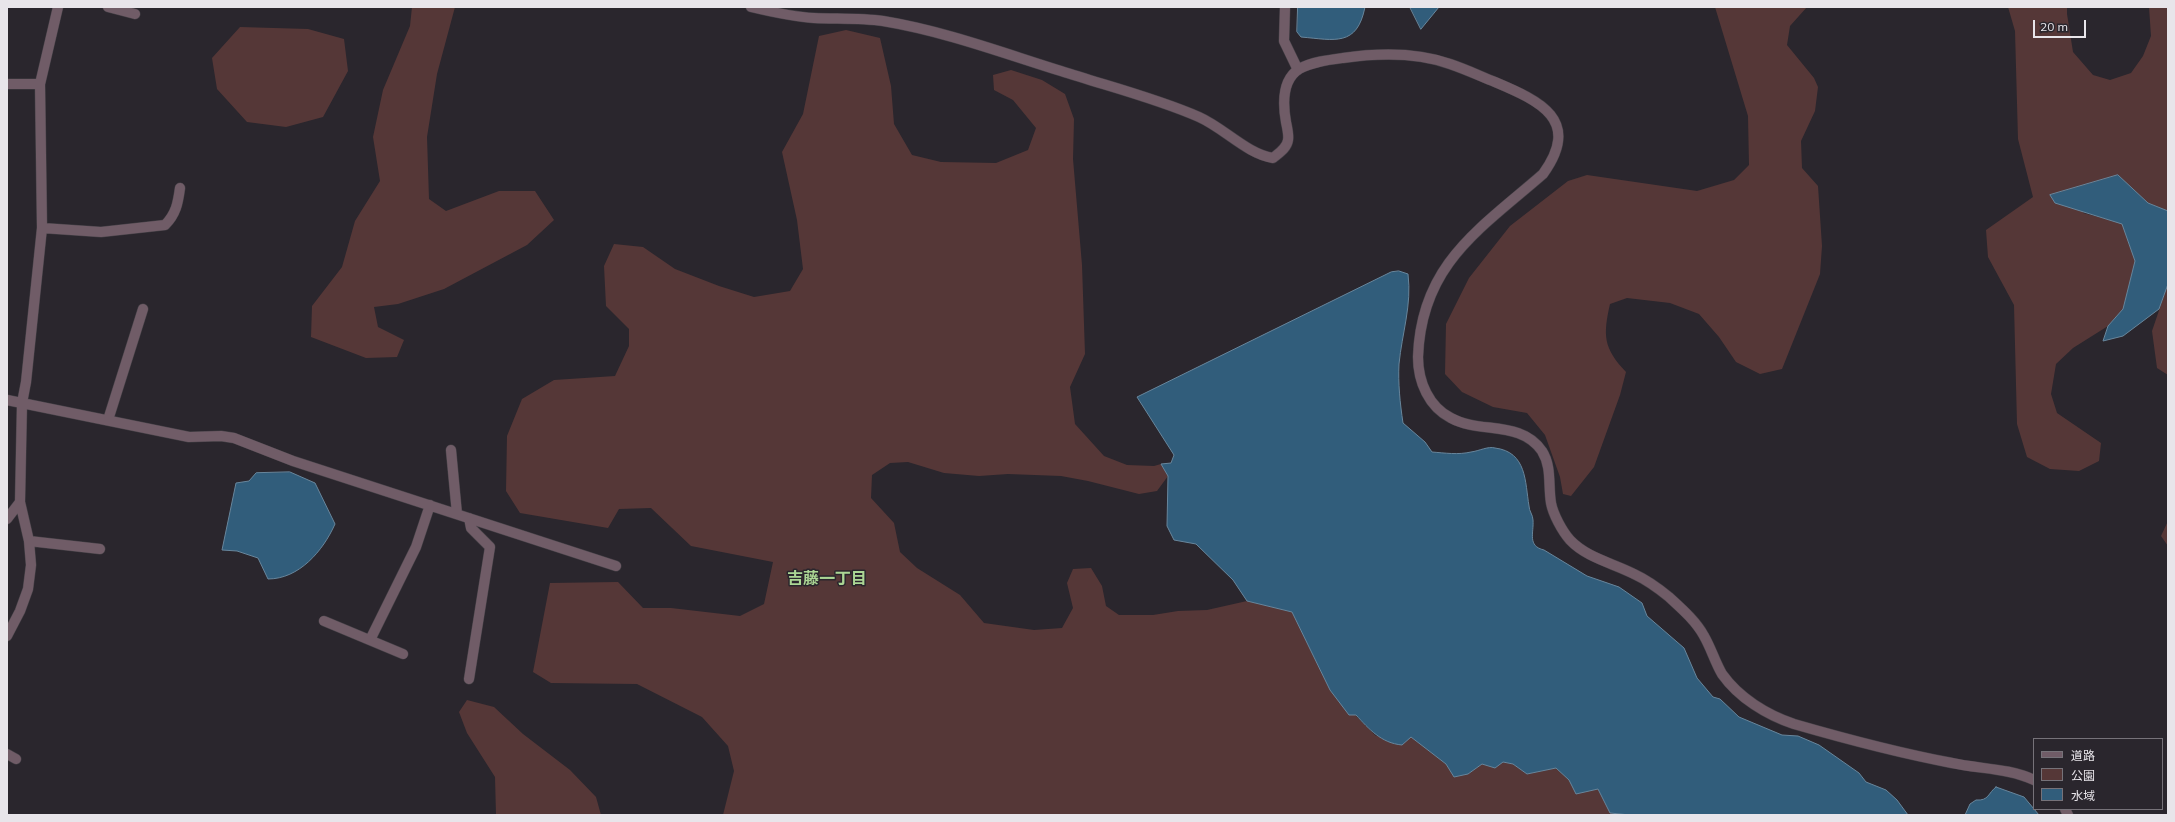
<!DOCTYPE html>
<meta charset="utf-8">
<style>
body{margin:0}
#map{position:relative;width:2175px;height:822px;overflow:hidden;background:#2a262d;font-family:Mulish,"Noto Sans JP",sans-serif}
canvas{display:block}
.frame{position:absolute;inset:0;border:8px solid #e8e5ea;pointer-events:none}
.legend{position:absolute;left:2033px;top:738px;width:130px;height:72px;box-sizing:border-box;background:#2a262d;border:1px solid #767279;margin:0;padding:5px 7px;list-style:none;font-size:12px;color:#e8e5ea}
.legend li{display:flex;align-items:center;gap:8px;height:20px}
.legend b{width:20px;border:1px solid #767279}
.scale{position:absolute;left:2033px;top:20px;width:53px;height:18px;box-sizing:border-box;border:2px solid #e8e5ea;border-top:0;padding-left:5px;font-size:12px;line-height:14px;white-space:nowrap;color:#e8e5ea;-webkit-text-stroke:3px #2a262d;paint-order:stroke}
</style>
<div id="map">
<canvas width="2175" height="822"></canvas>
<div class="frame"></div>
<ul class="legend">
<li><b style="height:5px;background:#705c67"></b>道路</li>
<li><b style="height:11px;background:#553737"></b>公園</li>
<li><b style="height:11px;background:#315d7b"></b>水域</li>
</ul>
<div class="scale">20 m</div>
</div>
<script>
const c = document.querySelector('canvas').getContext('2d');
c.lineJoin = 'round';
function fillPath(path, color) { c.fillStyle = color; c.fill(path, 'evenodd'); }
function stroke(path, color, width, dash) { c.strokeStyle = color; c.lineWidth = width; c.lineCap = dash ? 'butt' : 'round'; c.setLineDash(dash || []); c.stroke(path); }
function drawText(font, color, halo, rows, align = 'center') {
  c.font = font + ' Mulish,"Noto Sans JP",sans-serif'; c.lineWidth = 3; c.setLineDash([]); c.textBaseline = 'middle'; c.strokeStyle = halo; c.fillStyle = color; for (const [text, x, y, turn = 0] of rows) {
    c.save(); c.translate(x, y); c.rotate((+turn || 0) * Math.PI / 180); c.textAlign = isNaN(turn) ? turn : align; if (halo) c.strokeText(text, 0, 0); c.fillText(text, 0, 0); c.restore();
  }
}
fillPath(new Path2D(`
 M 412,7 L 455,7 L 437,74 L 427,137 L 429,199 L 446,211 L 499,191 L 535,191 L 554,220 L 527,245 L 444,289 L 398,304 L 374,307 L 378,327 L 404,340 L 397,357 L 366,358 L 311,337 L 312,306 L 342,267 L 355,221 L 380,181 L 373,137 L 383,90 L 410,26 Z
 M 1715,7 L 1807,7 L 1790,26 L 1787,45 L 1814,78 L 1818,87 L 1815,111 L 1801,141 L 1802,168 L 1818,186 L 1822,246 L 1820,274 L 1782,369 L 1760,374 L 1736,362 L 1719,337 L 1699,314 L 1670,303 L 1627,298 L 1610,304 C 1603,335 1603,348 1626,372 L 1620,395 L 1594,467 L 1571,496 L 1563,494 L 1560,477 L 1545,435 L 1527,413 L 1493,407 L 1462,392 L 1445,374 L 1446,324 L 1469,278 L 1510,226 L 1568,181 L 1587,175 L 1697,191 L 1734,180 L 1749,165 L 1748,116 Z
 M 2008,7 L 2067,7 L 2067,14 L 2073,52 L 2093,75 L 2110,80 L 2131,73 L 2143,56 L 2151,36 L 2149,7 L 2168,7 L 2168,211 L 2148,203 L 2118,176 L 2083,213 L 2122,223 L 2135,261 L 2123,309 L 2108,326 L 2073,348 L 2056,364 L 2051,394 L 2057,413 L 2101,443 L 2099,461 L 2079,471 L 2050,469 L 2027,457 L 2017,424 L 2014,305 L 1988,257 L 1986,230 L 2033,197 L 2018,139 L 2015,31 Z
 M 240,27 L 308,29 L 344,39 L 348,71 L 323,117 L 286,127 L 247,122 L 217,89 L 212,58 Z
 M 846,30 L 880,38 L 891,86 L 894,124 L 912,155 L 941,162 L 996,163 L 1028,150 L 1036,128 L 1013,100 L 994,90 L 993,75 L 1011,70 L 1042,80 L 1065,94 L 1074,119 L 1073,159 L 1082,265 L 1085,354 L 1070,387 L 1075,424 L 1104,456 L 1127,465 L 1154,466 L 1161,464 L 1168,476 L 1157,491 L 1139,494 L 1088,481 L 1061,476 L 1008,474 L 979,476 L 944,473 L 908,462 L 890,463 L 872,475 L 871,498 L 894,523 L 900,552 L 917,568 L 960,595 L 984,623 L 1034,630 L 1062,628 L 1073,608 L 1067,583 L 1073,569 L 1091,568 L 1102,586 L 1106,606 L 1119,615 L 1153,615 L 1178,611 L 1207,610 L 1247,601 L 1292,612 L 1330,690 L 1376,736 L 1411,737 L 1446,764 L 1454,777 L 1468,774 L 1482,764 L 1495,768 L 1503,762 L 1513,764 L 1527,774 L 1556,768 L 1569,780 L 1576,793 L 1598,789 L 1610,813 L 1630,815 L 723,815 L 734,771 L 728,746 L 702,717 L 637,684 L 551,683 L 533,672 L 550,583 L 618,582 L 643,608 L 671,608 L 740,616 L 764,604 L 773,562 L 691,546 L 651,508 L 619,509 L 608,528 L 520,513 L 506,491 L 507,436 L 522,399 L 554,380 L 615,376 L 629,346 L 629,329 L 606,306 L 604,266 L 614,244 L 643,247 L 675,269 L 719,286 L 754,297 L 790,291 L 803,269 L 797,220 L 782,152 L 803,114 L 819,36 Z
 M 2168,284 L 2168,375 L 2157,368 L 2152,331 Z
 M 2168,521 L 2168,546 L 2161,536 Z
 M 467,700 L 494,707 L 523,734 L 570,770 L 596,797 L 601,815 L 496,815 L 495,777 L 467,733 L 459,712 Z`), '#553737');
const water = new Path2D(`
 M 1298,7 L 1365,7 C 1357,47 1335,40 1301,37 L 1297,32 Z
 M 1410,7 L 1439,7 L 1421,29 Z
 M 2118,175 L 2148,203 L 2168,211 L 2168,284 L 2159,309 L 2123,336 L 2103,341 L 2108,326 L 2123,309 L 2135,261 L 2122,224 L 2055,203 L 2050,195 Z
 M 1399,271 L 1408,274 C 1412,305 1402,333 1399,364 C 1398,383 1400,403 1403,423 L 1425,442 L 1432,452 C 1445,453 1458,455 1471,452 C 1479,451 1488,446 1495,448 C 1527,452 1525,482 1529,506 C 1529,511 1533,515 1533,520 C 1534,533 1527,546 1544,550 L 1587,576 L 1619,587 L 1642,603 L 1647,616 L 1684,648 L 1697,678 L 1713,697 L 1720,699 L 1739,717 L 1782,735 L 1798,736 L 1819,745 L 1859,773 L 1866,782 L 1886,790 L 1897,800 L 1908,815 L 1630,815 L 1610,813 L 1598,789 L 1576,794 L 1569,780 L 1556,768 L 1527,774 L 1513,764 L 1503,762 L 1495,768 L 1482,764 L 1468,774 L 1454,777 L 1446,764 L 1411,737 L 1402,745 C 1381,743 1369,729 1356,715 L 1349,715 L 1330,690 L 1292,612 L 1247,601 L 1233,580 L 1196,544 L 1174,540 L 1167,526 L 1168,476 L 1161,464 L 1171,463 L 1174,455 L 1137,397 L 1391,272 Z
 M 290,472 L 315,483 L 335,524 C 323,551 299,579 268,579 L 258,558 L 237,551 L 222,550 L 236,483 L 249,481 L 256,473 Z
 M 1996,787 L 2024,797 L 2039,815 L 1965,815 L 1970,804 L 1976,800 C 1989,801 1988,793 1996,787 Z`);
fillPath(water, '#315d7b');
stroke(water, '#68869c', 1);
const street = new Path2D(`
 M 108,7 L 135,14
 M 751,7 C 772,12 793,17 814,18 C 837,19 861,18 883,21 C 944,31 1003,53 1061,71 C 1107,86 1156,98 1199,117 C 1224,128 1247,154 1273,158 C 1279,153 1287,148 1288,140 C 1289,135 1287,127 1286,122 C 1283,105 1282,80 1299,69 C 1312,62 1328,60 1343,58 C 1378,53 1416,52 1450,64 C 1465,69 1480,76 1495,82 C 1540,101 1582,120 1543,174 C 1480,229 1421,264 1418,357 C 1418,382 1429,407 1451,418 C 1480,434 1521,420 1542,451 C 1552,467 1548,485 1551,503 C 1553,514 1562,531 1570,540 C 1587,558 1613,563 1634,574 C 1647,580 1658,588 1669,597 C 1681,608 1696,621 1704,636 C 1711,648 1715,662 1722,674 C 1739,698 1767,715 1794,724 C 1846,739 1899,753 1952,763 C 1979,769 2009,768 2034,780
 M 1285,7 L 1284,41 L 1298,70
 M 7,84 L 40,84
 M 42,228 L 101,232 L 165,225 C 176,214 178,203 180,188
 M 7,400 L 189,437 L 221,436 L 234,438 L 293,461 L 616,566
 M 108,420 L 143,309
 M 451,450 L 457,514
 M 469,518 L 471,528 L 490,547 L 469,679
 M 7,519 L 20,502
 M 29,541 L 100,549
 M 324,621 L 403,654
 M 7,636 L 20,611 L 28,589 L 31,565 L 29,541 L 20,502 L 22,403 L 26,382 L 42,228 L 40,84 L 58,7
 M 370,640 L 416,547 L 430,505
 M 7,754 L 16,759
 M 2065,809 L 2068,815`);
stroke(street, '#454147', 11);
stroke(street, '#705c67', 10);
drawText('bold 16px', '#abd694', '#2a262d', [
 ["吉藤一丁目",827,579]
]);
</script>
